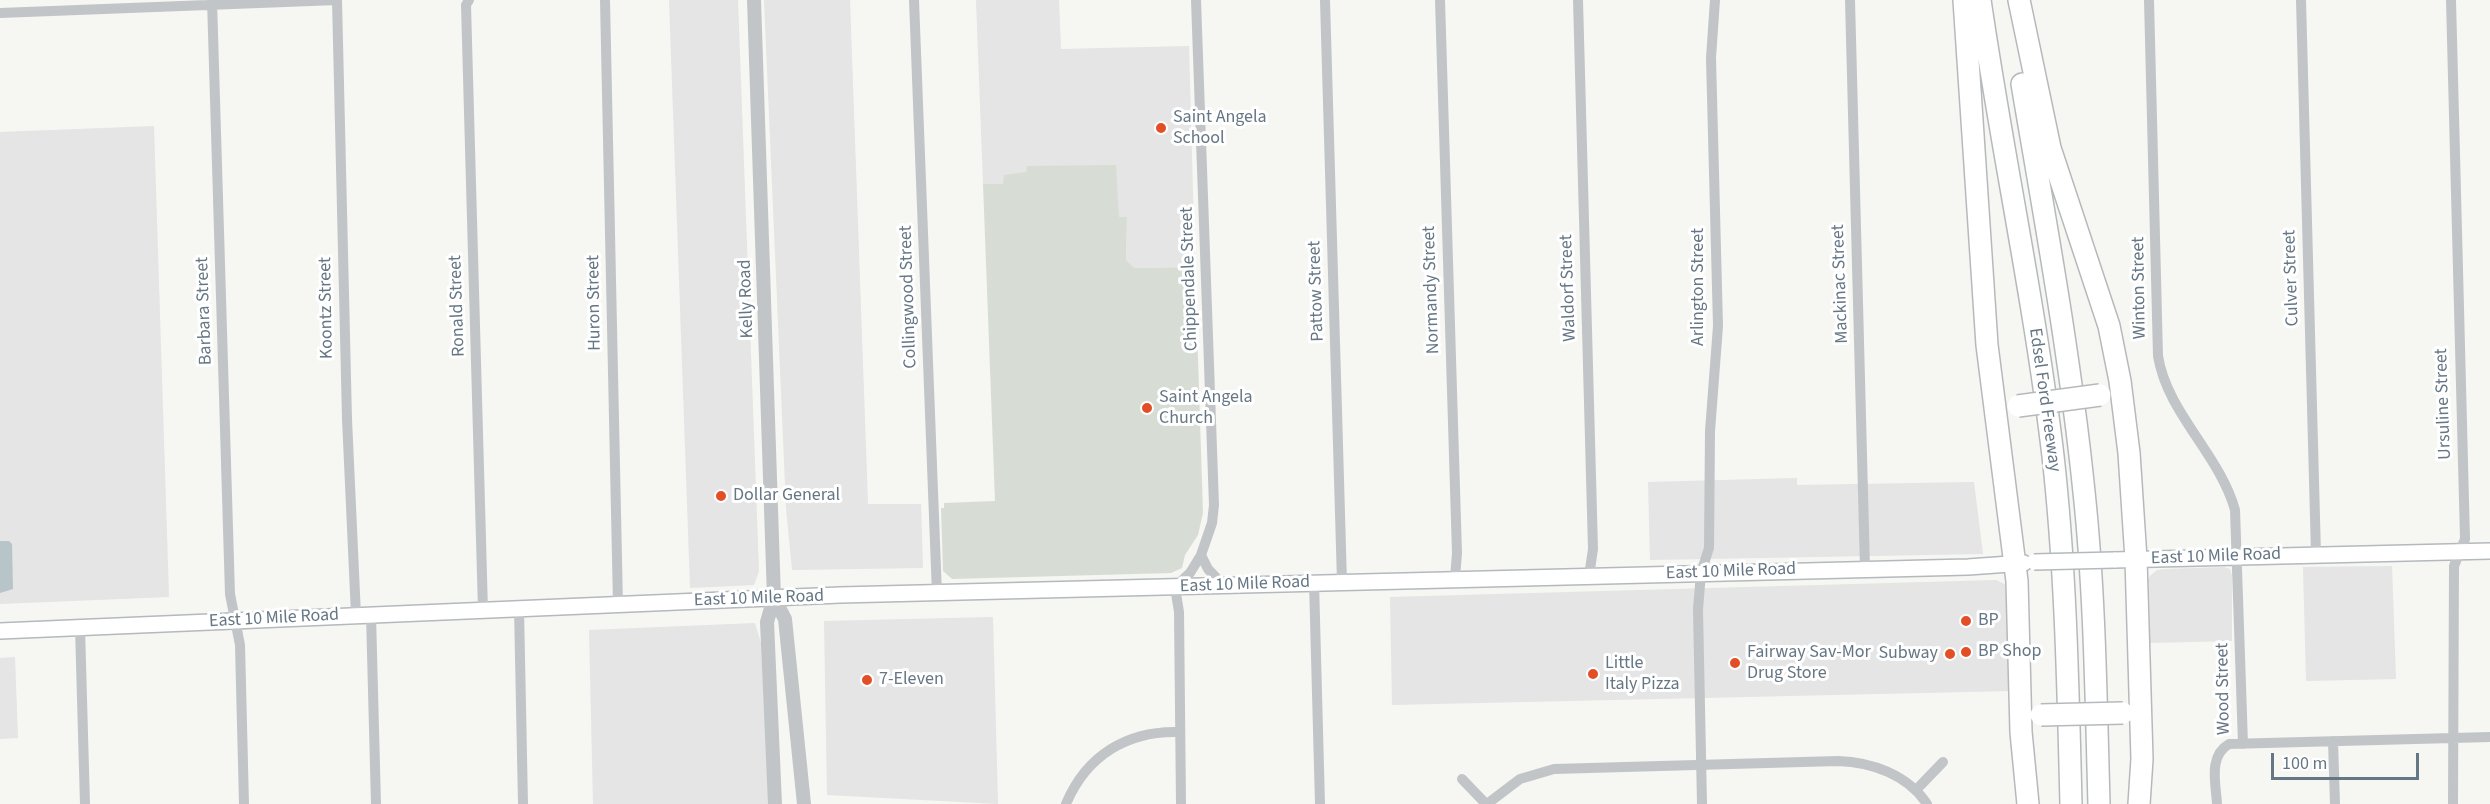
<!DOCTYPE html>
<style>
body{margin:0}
#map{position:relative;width:2490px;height:804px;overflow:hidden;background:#f6f6f3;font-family:"Source Sans 3",sans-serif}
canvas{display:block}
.scale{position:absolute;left:2271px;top:753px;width:148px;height:27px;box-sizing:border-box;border:3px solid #657684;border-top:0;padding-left:8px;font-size:18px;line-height:21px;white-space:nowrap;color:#657684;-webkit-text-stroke:4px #fff;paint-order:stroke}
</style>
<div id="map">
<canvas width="2490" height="804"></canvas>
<div class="scale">100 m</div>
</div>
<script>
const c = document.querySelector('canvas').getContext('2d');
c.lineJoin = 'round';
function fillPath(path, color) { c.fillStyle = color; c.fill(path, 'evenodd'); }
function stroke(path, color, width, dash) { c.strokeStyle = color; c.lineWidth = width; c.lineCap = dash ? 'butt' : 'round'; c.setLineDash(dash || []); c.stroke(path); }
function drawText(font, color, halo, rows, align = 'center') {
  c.font = font + ' "Source Sans 3",sans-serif'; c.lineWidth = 6; c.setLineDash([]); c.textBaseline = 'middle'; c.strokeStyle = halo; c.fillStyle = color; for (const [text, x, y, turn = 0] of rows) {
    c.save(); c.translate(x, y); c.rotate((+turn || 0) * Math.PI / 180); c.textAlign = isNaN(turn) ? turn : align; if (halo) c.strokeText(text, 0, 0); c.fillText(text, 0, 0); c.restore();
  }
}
fillPath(new Path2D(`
 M 669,0 L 738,0 L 759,571 L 754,585 L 690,588 Z
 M 764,0 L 850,0 L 868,504 L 921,504 L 923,568 L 792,570 L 786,508 Z
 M 976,0 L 1059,0 L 1061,49 L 1189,46 L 1195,267 L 1133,268 L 1126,260 L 1127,217 L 1119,217 L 1027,167 L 1026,172 L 1003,184 L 983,184 Z
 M 154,126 L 169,597 L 0,604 L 0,132 Z
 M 1797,478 L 1797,485 L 1974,482 L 1983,554 L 1650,560 L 1648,482 Z
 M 2392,566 L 2396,679 L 2306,681 L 2303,567 Z
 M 2224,567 L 2230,569 L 2232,575 L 2232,641 L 2150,643 L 2149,586 L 2147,582 L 2150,576 L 2157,570 L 2165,569 Z
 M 1996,580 L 2005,584 L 2008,591 L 2011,691 L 1392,705 L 1390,597 Z
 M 993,617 L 998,804 L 827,795 L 824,621 Z
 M 755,623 L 761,643 L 769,804 L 593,804 L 589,630 Z
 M 15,657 L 18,738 L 0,739 L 0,658 Z`), '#e4e5e4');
fillPath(new Path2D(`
 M 1116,165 L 1119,217 L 1127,217 L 1126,260 L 1134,268 L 1195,267 L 1203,513 L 1198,535 L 1185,555 L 1182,568 L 1171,573 L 952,579 L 943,571 L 941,508 L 944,508 L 944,503 L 995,501 L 983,184 L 1003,184 L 1004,175 L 1026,172 L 1027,166 Z`), '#d7ddd4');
fillPath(new Path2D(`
 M 0,541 L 9,541 L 12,544 L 13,589 L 0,593 Z`), '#b7c4c8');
const secondary = new Path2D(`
 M 2114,560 L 2490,551
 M 0,631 L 840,595 L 1968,567 L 2024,563`);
const motorway = new Path2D(`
 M 1964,0 L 1987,345 L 2017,581 L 2021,732 L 2028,804
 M 1980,0 C 2002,152 2035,303 2053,456 C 2066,572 2068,688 2071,804
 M 2019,0 L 2050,148 L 2109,326 L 2120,381 L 2129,453 L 2136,559 L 2142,759 L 2139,804
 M 2022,84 C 2045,219 2070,355 2084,492 C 2095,595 2096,700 2099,804`);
stroke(secondary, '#b3b9bd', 18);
stroke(motorway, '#b6b9bc', 24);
stroke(new Path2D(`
 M 212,0 L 230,594 L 240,645 L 244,804
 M 337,0 L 347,419 L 356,615
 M 469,0 L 466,5 L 483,611
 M 605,0 L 618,605
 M 914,0 L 937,594
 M 1196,0 L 1214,505 L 1212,523 L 1201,555
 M 1325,0 L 1342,582
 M 1440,0 L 1457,553 L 1455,578
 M 1578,0 L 1593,549 L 1589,576
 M 1850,0 L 1865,568
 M 2149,0 L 2158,356 C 2167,413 2220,455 2235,510 L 2243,744
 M 2301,0 L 2316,554
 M 2451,0 L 2465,539 L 2454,566 L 2453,804
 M 0,13 L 337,0
 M 1314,582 L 1320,804
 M 519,608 L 523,804
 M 371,615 L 376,804
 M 80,628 L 85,804
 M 2333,741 L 2335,804
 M 1462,779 L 1486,804
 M 1916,790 L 1943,762
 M 1066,804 C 1086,756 1127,730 1180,732
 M 1181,804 L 1179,612 L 1175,587 L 1190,573 L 1201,555 L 1208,569 L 1223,585
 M 1487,804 L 1520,779 L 1554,769 L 1838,761 C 1872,762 1908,775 1927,804
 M 1702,804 L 1698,609 L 1701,573 L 1709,548 L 1710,431 L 1718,326 L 1711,58 L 1715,0
 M 2217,804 C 2216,784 2208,756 2229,744 L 2490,737`), '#c1c5c8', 10);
stroke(new Path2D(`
 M 754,0 L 774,598 L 767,622 L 775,804
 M 774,598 L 785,619 L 804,804`), '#c1c5c8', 14);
stroke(secondary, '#fff', 15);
stroke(motorway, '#fff', 21);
const secondaryBridge = new Path2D(`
 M 2034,562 L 2114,560`);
const motorwayBridge = new Path2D(`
 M 2018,406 L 2100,395
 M 2041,715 L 2123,713`);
stroke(secondaryBridge, '#b3b9bd', 18, []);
stroke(motorwayBridge, '#b6b9bc', 24, []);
stroke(secondaryBridge, '#fff', 15);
stroke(motorwayBridge, '#fff', 21);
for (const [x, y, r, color] of [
 [1161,128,6,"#e24f27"],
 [1147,408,6,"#e24f27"],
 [721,496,6,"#e24f27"],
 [1966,621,6,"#e24f27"],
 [1966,652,6,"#e24f27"],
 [1950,654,6,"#e24f27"],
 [1735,663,6,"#e24f27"],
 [1593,674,6,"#e24f27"],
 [867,680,6,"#e24f27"]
]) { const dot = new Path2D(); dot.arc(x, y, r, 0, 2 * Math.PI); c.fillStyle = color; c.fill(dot); stroke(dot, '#fff', 2); }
drawText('18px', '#657684', '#fff', [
 ["Saint Angela",1173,118],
 ["School",1173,139],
 ["Saint Angela",1159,398],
 ["Church",1159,419],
 ["Dollar General",733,496],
 ["BP",1978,621],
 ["BP Shop",1978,652],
 ["Fairway Sav-Mor",1747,653],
 ["Drug Store",1747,674],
 ["Subway",1938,654,"right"],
 ["Little",1605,664],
 ["Italy Pizza",1605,685],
 ["7-Eleven",879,680]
], 'left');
drawText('18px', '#657684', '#fff', [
 ["Culver Street",2292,278,-92],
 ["Chippendale Street",1190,279,-92],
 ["Mackinac Street",1841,284,-92],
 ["Arlington Street",1699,287,-90],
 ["Waldorf Street",1569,288,-92],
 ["Winton Street",2140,288,-91],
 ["Normandy Street",1432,290,-92],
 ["Pattow Street",1317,291,-92],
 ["Collingwood Street",909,297,-92],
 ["Kelly Road",747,299,-92],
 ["Huron Street",595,303,-91],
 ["Ronald Street",458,306,-92],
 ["Koontz Street",327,308,-91],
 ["Barbara Street",205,311,-92],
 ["Edsel Ford Freeway",2044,400,82],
 ["Ursuline Street",2444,404,-92],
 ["East 10 Mile Road",2216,557,-2],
 ["East 10 Mile Road",1731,572,-2],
 ["East 10 Mile Road",1245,585,-2],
 ["East 10 Mile Road",759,599,-2],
 ["East 10 Mile Road",274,619,-3],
 ["Wood Street",2224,689,-91]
]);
</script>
